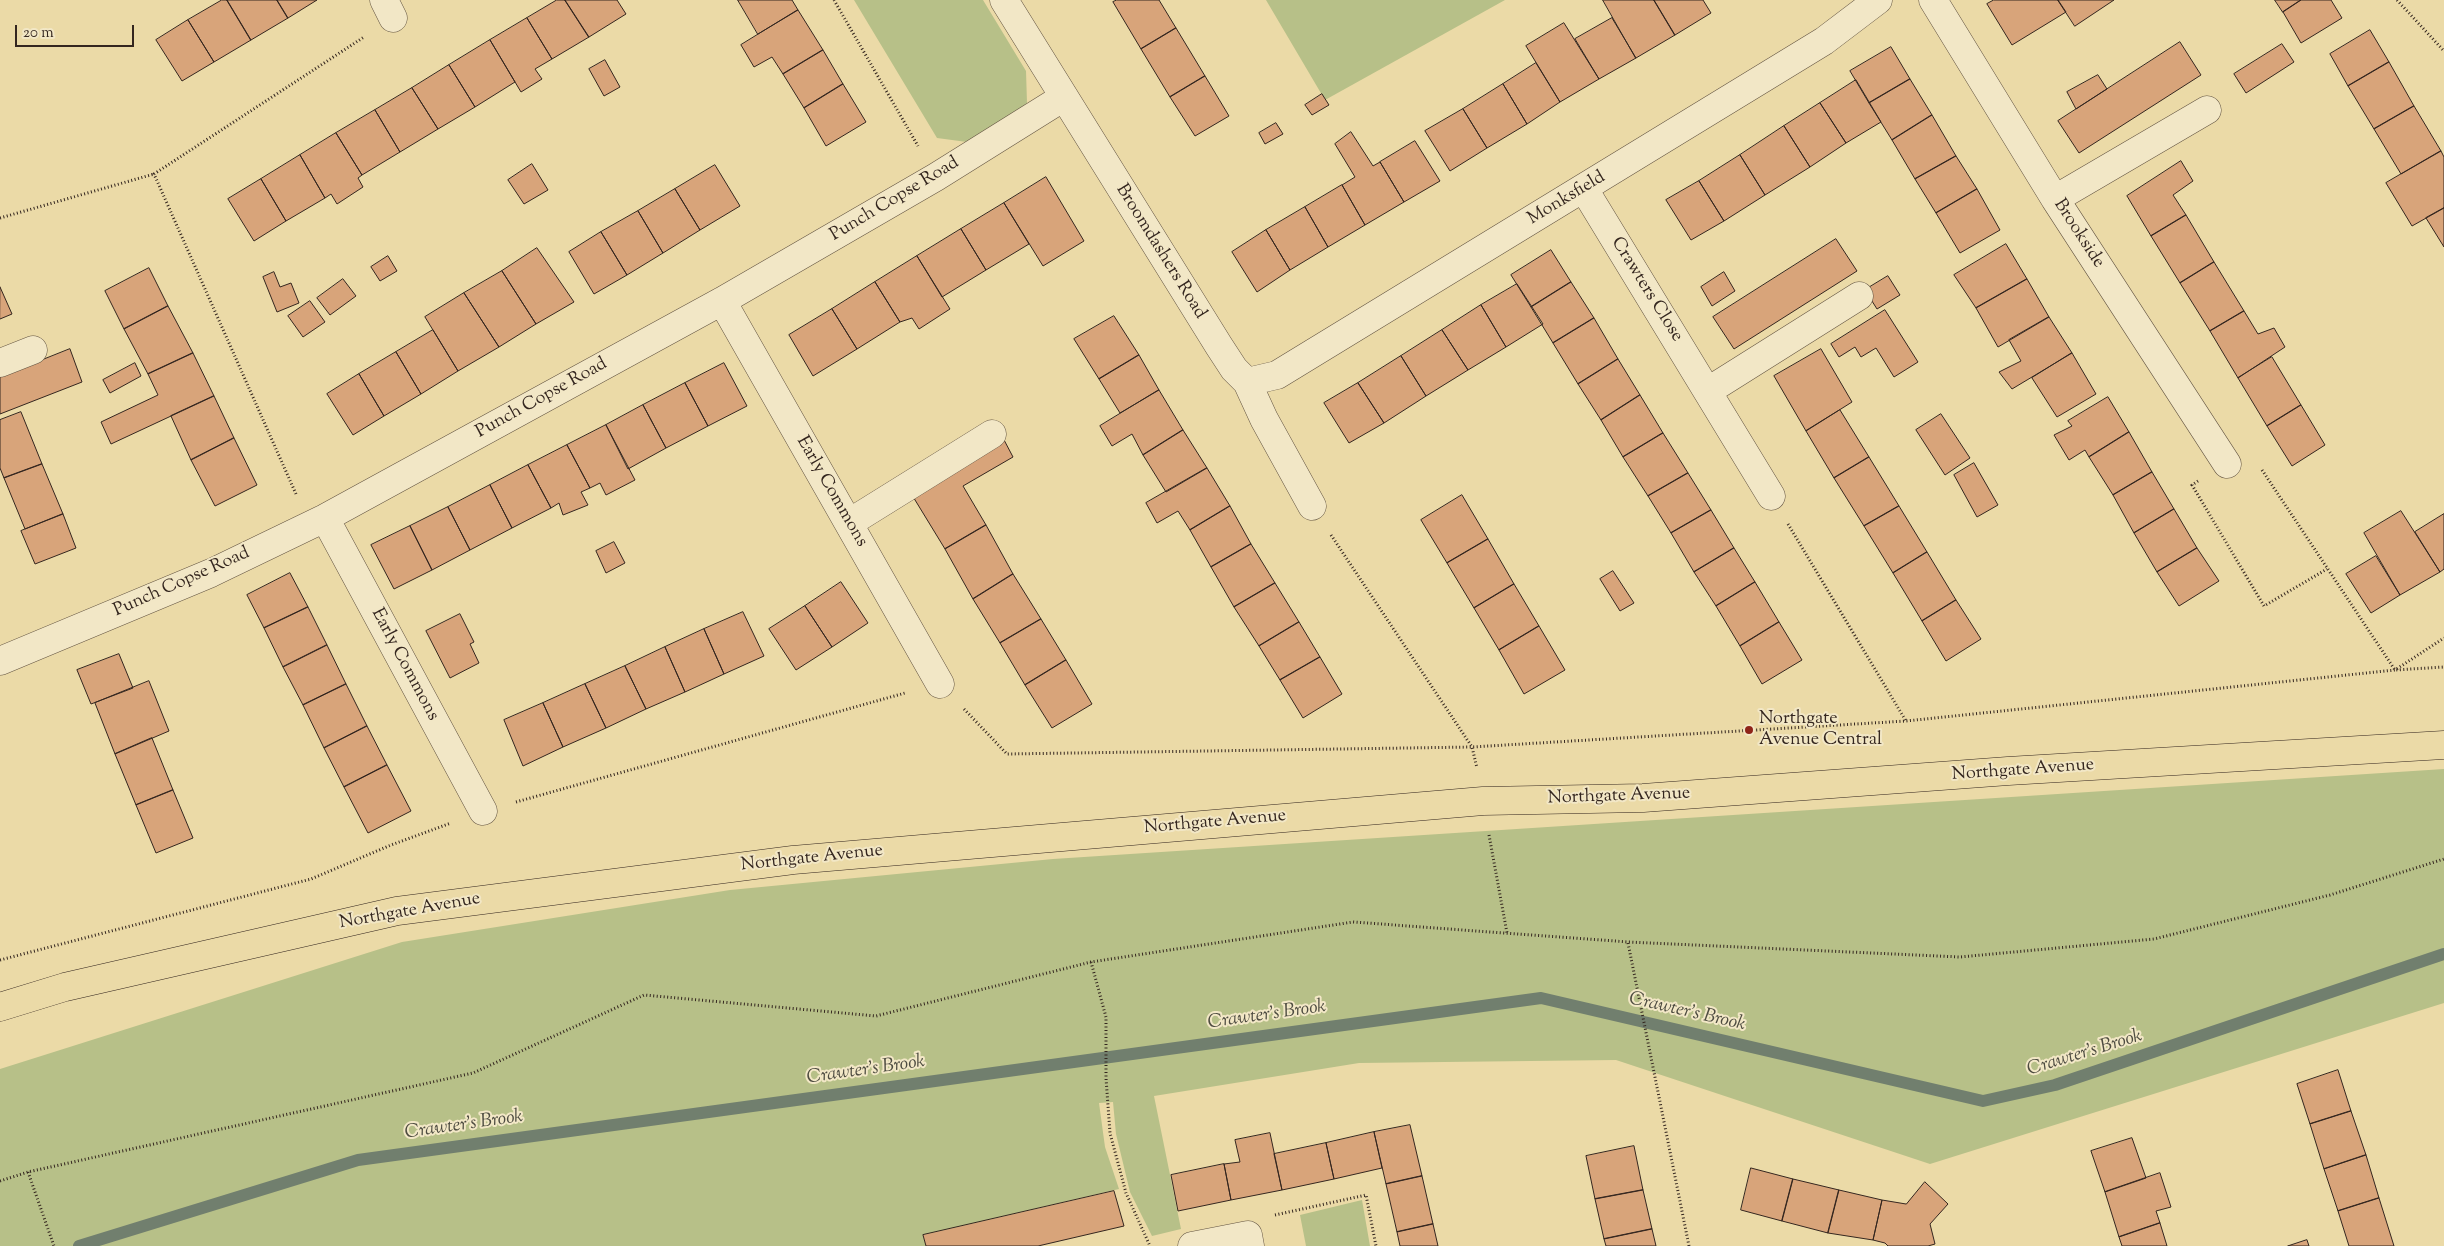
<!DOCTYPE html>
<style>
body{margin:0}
#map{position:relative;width:2444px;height:1246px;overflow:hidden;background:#ebdaa7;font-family:"Sorts Mill Goudy",serif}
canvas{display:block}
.scale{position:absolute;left:15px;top:25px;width:119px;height:22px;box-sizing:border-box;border:2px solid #34261f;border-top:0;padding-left:6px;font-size:15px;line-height:18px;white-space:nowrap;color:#34261f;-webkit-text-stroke:4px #f2e7c6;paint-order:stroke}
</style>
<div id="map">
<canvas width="2444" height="1246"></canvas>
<div class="scale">20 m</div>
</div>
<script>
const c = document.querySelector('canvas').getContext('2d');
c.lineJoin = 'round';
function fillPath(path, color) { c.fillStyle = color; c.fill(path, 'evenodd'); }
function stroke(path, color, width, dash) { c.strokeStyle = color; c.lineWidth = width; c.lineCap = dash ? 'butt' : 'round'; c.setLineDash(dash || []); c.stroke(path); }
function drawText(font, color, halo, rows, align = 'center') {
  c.font = font + ' "Sorts Mill Goudy",serif'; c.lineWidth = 4; c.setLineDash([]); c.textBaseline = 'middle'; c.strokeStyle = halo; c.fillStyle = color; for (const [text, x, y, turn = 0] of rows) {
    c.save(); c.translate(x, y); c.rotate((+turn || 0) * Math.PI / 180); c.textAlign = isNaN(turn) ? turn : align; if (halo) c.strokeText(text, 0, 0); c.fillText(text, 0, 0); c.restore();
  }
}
fillPath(new Path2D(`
 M 854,0 L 983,0 L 1026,71 L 1027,103 L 1001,124 L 967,142 L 937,138 Z
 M 1266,0 L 1505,0 L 1325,100 Z
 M 2444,769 L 2444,1003 L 1930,1164 L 1616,1060 L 1359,1063 L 1154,1096 L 1181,1229 L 1152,1236 L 1130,1192 L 1116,1134 L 1113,1102 L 1099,1103 L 1105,1147 L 1119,1189 L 923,1235 L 926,1246 L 0,1246 L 0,1069 L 402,942 L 730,890 L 1053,859 Z
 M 1362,1200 L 1370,1246 L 1306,1246 L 1300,1215 Z`), '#b7c088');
stroke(new Path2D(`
 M 79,1246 L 358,1160 L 1541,998 L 1983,1101 L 2055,1085 L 2444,954`), '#717f6e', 12);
const building = new Path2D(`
 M 222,0 L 227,0 L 251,40 L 214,62 L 188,20 Z
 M 227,0 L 277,0 L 288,18 L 251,40 Z
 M 277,0 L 317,0 L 288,18 Z
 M 557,0 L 565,0 L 589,37 L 552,59 L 527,18 Z
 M 565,0 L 617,0 L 626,14 L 589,37 Z
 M 738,0 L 792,0 L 798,10 L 758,34 Z
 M 1117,0 L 1159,0 L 1176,28 L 1141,49 L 1113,2 Z
 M 1603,0 L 1654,0 L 1675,35 L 1636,58 Z
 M 1654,0 L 1703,0 L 1711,13 L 1675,35 Z
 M 1994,0 L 2058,0 L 2066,12 L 2012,45 L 1987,4 Z
 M 2058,0 L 2114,0 L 2075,26 Z
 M 2275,0 L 2301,0 L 2283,12 Z
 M 2301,0 L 2331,0 L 2342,18 L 2301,43 L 2283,12 Z
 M 798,10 L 823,50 L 783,74 L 772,57 L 754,67 L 741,45 Z
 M 527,18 L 552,59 L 535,69 L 542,79 L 521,92 L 490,40 Z
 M 1612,18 L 1636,58 L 1599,79 L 1575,39 Z
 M 188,20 L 214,62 L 182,81 L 156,40 Z
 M 1564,23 L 1599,79 L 1560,102 L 1526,46 Z
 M 1176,28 L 1205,76 L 1170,97 L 1141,49 Z
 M 2370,30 L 2389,62 L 2348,86 L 2330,54 Z
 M 490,40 L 515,82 L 475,107 L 449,65 Z
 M 2180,42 L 2201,75 L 2079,153 L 2058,121 Z
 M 2282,44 L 2294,62 L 2246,93 L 2234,74 Z
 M 1891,47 L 1910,79 L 1869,103 L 1850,71 Z
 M 823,50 L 843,84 L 804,108 L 783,74 Z
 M 605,60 L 620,87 L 604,96 L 589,69 Z
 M 2389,62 L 2414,106 L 2374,129 L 2348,86 Z
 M 1536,63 L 1560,102 L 1527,124 L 1503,84 Z
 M 449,65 L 475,107 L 438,129 L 412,88 Z
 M 2098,75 L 2107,89 L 2076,109 L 2067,92 Z
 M 1205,76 L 1229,116 L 1195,136 L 1170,97 Z
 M 1910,79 L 1932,115 L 1892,140 L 1869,103 Z
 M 1856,80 L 1881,122 L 1846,143 L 1820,103 Z
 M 843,84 L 866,122 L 826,146 L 804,108 Z
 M 1503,84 L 1527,124 L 1487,148 L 1463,109 Z
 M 412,88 L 438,129 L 400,152 L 375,110 Z
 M 1322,94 L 1329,105 L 1312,115 L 1305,105 Z
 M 1820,103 L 1846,143 L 1810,167 L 1784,126 Z
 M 2414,106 L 2441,151 L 2401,174 L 2374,129 Z
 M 1463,109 L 1487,148 L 1450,171 L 1425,131 Z
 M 375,110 L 400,152 L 362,175 L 336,133 Z
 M 1932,115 L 1956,156 L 1915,179 L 1892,140 Z
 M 1276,123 L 1283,134 L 1265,144 L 1259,133 Z
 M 1784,126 L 1810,167 L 1765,195 L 1740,155 Z
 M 1351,132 L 1373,166 L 1380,162 L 1404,202 L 1365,225 L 1342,185 L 1355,177 L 1335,144 Z
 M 336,133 L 362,175 L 358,178 L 363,187 L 337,204 L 331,194 L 325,198 L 300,155 Z
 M 1415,141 L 1440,181 L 1404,202 L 1380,162 Z
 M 2441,151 L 2444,157 L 2444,208 L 2412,226 L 2386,183 Z
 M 300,155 L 325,198 L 286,221 L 261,179 Z
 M 1740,155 L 1765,195 L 1724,221 L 1699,181 Z
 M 1956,156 L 1977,189 L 1936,213 L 1915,179 Z
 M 2181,161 L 2193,181 L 2173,195 L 2186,215 L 2151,236 L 2127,196 Z
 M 532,164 L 548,190 L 524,204 L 508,180 Z
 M 715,165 L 740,206 L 700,230 L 675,189 Z
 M 1046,177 L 1084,241 L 1043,266 L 1004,203 Z
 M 261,179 L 286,221 L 254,241 L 228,199 Z
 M 1699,181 L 1724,221 L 1691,240 L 1666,200 Z
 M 1342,185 L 1365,225 L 1328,247 L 1305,207 Z
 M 675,189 L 700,230 L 663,253 L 638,211 Z
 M 1977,189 L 2000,230 L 1960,253 L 1936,213 Z
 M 1004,203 L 1029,244 L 986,270 L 961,229 Z
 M 1305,207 L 1328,247 L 1290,270 L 1266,230 Z
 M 2444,208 L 2444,247 L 2426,218 Z
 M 638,211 L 663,253 L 627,275 L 601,232 Z
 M 2186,215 L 2214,262 L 2180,283 L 2151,236 Z
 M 961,229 L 986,270 L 942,297 L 917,256 Z
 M 1266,230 L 1290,270 L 1257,292 L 1232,252 Z
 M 601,232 L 627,275 L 594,294 L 569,252 Z
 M 1836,239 L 1857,271 L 1734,349 L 1713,317 Z
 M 2006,244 L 2027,279 L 1976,308 L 1954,275 Z
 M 537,248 L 574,302 L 536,324 L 502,271 Z
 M 1551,250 L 1571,282 L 1531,307 L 1511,275 Z
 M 388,256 L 397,271 L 380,281 L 371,267 Z
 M 917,256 L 950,309 L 919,329 L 912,318 L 900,322 L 875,282 Z
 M 2214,262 L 2244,311 L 2210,331 L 2180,283 Z
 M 149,268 L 168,306 L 124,329 L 105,291 Z
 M 502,271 L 536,324 L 499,347 L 464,293 Z
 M 274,272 L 280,287 L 291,283 L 299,303 L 277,312 L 263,277 Z
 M 1724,272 L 1735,291 L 1712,306 L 1701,287 Z
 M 1888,276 L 1900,295 L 1877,309 L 1865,290 Z
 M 343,279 L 356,296 L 330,315 L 317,298 Z
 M 2027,279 L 2049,317 L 1998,347 L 1976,308 Z
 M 875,282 L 900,322 L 857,349 L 832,309 Z
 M 1571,282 L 1594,318 L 1553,343 L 1531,307 Z
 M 1517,284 L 1543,324 L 1506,347 L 1481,305 Z
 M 0,287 L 12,314 L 0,319 Z
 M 464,293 L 499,347 L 458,371 L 425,317 Z
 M 310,301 L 325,322 L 303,337 L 288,316 Z
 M 1481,305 L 1506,347 L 1468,370 L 1442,330 Z
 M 168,306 L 193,353 L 148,374 L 124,329 Z
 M 832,309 L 857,349 L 813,376 L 789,335 Z
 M 1885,310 L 1918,362 L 1894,377 L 1876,348 L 1861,357 L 1855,347 L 1839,357 L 1831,344 Z
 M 2244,311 L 2258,334 L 2274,328 L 2285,347 L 2238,378 L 2210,331 Z
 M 1114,316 L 1139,355 L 1099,379 L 1074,339 Z
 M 2049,317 L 2072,353 L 2012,389 L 1999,372 L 2021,361 L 2009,340 Z
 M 1594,318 L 1618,359 L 1578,384 L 1553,343 Z
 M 433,330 L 458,371 L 421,394 L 396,352 Z
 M 1442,330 L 1468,370 L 1426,396 L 1401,356 Z
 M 70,349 L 82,382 L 0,414 L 0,377 Z
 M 1821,349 L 1852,402 L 1806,431 L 1774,376 Z
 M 396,352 L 421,394 L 384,416 L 359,374 Z
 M 193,353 L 214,396 L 111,444 L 101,422 L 158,395 L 148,374 Z
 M 2072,353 L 2096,394 L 2057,417 L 2032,378 Z
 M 1139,355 L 1159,390 L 1120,413 L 1099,379 Z
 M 1401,356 L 1426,396 L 1384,423 L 1358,383 Z
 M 2272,357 L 2301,405 L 2267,426 L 2238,378 Z
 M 1618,359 L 1640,395 L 1601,420 L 1578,384 Z
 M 135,363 L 141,376 L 110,393 L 103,380 Z
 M 724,363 L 747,406 L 708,426 L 685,383 Z
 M 359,374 L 384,416 L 353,435 L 327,394 Z
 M 685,383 L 708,426 L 666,448 L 643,405 Z
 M 1358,383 L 1384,423 L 1349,443 L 1324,403 Z
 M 1159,390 L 1183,430 L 1143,455 L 1132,434 L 1112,446 L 1100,426 Z
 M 1640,395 L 1663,433 L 1623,457 L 1601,420 Z
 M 214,396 L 234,438 L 191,460 L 171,416 Z
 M 2108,397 L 2129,432 L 2089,457 L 2085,450 L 2069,460 L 2054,435 L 2072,426 L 2068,421 Z
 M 643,405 L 666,448 L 628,469 L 606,425 Z
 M 2301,405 L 2325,445 L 2292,466 L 2267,426 Z
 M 1840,410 L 1869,457 L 1834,478 L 1806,431 Z
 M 21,412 L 42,464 L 4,478 L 0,468 L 0,420 Z
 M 1941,414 L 1970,458 L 1945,475 L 1916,430 Z
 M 606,425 L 635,480 L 606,495 L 600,483 L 590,488 L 567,445 Z
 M 1183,430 L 1207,468 L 1166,492 L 1143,455 Z
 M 2129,432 L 2152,472 L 2113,495 L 2089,457 Z
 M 1663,433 L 1688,473 L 1648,496 L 1623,457 Z
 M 234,438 L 257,485 L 215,506 L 191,460 Z
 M 1003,438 L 1013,457 L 963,486 L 986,525 L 945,549 L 912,495 Z
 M 567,445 L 590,488 L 581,492 L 588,505 L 563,515 L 559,503 L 551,508 L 528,465 Z
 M 1869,457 L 1899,506 L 1864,526 L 1834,478 Z
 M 1974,463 L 1998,505 L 1977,517 L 1954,475 Z
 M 42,464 L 63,514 L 25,529 L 4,478 Z
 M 528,465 L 551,508 L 512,528 L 490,485 Z
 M 1207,468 L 1230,506 L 1190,530 L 1178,511 L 1157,523 L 1146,503 Z
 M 2152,472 L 2174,509 L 2134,533 L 2113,495 Z
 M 1688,473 L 1711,510 L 1671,533 L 1648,496 Z
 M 490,485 L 512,528 L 470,550 L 448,507 Z
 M 1462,495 L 1488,539 L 1447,563 L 1421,520 Z
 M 1230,506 L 1251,544 L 1211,567 L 1190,530 Z
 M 1899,506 L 1927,552 L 1893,573 L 1864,526 Z
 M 448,507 L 470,550 L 432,570 L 410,526 Z
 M 2174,509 L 2197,548 L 2157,572 L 2134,533 Z
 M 1711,510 L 1734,548 L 1694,572 L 1671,533 Z
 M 2401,511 L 2440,572 L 2400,595 L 2364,533 Z
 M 63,514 L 76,548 L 35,564 L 21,531 Z
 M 2444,514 L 2444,569 L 2440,572 L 2415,532 Z
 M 986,525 L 1013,574 L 973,599 L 945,549 Z
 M 410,526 L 432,570 L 394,589 L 371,545 Z
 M 1488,539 L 1514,584 L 1474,608 L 1447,563 Z
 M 614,542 L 625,563 L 606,573 L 596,551 Z
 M 1251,544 L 1275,583 L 1234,607 L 1211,567 Z
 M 1734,548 L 1755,582 L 1716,606 L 1694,572 Z
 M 2197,548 L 2219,581 L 2179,606 L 2157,572 Z
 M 1927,552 L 1956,600 L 1922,621 L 1893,573 Z
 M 2376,556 L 2400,595 L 2371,613 L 2346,574 Z
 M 1613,571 L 1634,603 L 1620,611 L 1600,579 Z
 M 290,573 L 308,607 L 264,628 L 247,595 Z
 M 1013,574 L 1041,619 L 1000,643 L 973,599 Z
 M 841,582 L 868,623 L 832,647 L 805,606 Z
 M 1755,582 L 1779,622 L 1740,646 L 1716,606 Z
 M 1275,583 L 1299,622 L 1259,646 L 1234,607 Z
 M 1514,584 L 1539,626 L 1499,650 L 1474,608 Z
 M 1956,600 L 1981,639 L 1946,661 L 1922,621 Z
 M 805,606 L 832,647 L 796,670 L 769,629 Z
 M 308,607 L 327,645 L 283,667 L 264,628 Z
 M 743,612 L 764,656 L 724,674 L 704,629 Z
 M 460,614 L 474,642 L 470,644 L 479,663 L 450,678 L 426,631 Z
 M 1041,619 L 1066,660 L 1025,685 L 1000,643 Z
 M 1299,622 L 1320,657 L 1280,680 L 1259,646 Z
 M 1779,622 L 1802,660 L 1762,684 L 1740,646 Z
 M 1539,626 L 1565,670 L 1524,694 L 1499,650 Z
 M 704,629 L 724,674 L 685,692 L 665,647 Z
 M 327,645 L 346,684 L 303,705 L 283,667 Z
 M 665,647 L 685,692 L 646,709 L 625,666 Z
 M 119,654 L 133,688 L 91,704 L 77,670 Z
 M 1320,657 L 1342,694 L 1303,718 L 1280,680 Z
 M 1066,660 L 1092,704 L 1052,728 L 1025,685 Z
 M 625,666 L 646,709 L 606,728 L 585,684 Z
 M 149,681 L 169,731 L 115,754 L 95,703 Z
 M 346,684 L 367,726 L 324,748 L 303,705 Z
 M 585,684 L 606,728 L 563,747 L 543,703 Z
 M 543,703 L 563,747 L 523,766 L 504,720 Z
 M 367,726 L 387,765 L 344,787 L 324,748 Z
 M 152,738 L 173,790 L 136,805 L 115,754 Z
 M 387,765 L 411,811 L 368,833 L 344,787 Z
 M 173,790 L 193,838 L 156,853 L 136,805 Z
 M 2338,1070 L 2351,1111 L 2310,1124 L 2297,1084 Z
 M 2351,1111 L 2366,1155 L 2324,1169 L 2310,1124 Z
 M 1410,1125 L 1422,1176 L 1386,1184 L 1374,1132 Z
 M 1374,1132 L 1382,1168 L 1334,1179 L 1326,1143 Z
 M 1270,1133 L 1282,1190 L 1231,1200 L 1224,1164 L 1240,1162 L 1235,1140 Z
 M 2132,1138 L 2146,1178 L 2105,1192 L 2091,1151 Z
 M 1326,1143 L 1334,1179 L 1282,1190 L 1274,1154 Z
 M 1634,1146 L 1643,1190 L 1595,1199 L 1586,1156 Z
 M 2366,1155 L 2379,1198 L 2338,1211 L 2324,1169 Z
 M 1224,1164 L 1231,1200 L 1178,1211 L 1171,1175 Z
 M 1751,1168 L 1793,1179 L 1782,1221 L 1741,1210 Z
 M 2160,1173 L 2171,1207 L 2156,1211 L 2160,1223 L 2119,1237 L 2105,1192 Z
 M 1422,1176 L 1433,1224 L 1397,1232 L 1386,1184 Z
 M 1793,1179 L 1839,1190 L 1828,1233 L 1782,1221 Z
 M 1925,1182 L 1948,1204 L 1930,1224 L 1935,1244 L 1928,1246 L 1888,1246 L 1885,1243 L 1873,1240 L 1882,1200 L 1906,1204 Z
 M 1643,1190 L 1652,1229 L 1604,1239 L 1595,1199 Z
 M 1839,1190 L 1882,1200 L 1873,1240 L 1828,1233 Z
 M 1114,1191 L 1124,1226 L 1038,1246 L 926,1246 L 923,1235 Z
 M 2379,1198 L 2394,1246 L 2349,1246 L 2338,1211 Z
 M 2160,1223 L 2167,1246 L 2122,1246 L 2119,1237 Z
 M 1433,1224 L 1438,1246 L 1400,1246 L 1397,1232 Z
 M 1652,1229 L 1656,1246 L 1606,1246 L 1604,1239 Z
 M 2307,1240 L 2309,1246 L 2288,1246 Z`);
fillPath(building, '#d8a47a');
stroke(building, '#34261f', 1);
const minor = new Path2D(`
 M 384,0 L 393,18
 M 1004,0 L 1219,346 L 1234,369 L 1247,382 L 1264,419 L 1312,506
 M 1933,0 L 2055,199 L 2227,464
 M 1584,189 L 1771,496
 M 2055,199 L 2207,110
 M 722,301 L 940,684
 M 0,363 L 33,350
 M 1247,382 L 1277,375 L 1824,41 L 1878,0
 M 1708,391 L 1859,296
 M 325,518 L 483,811
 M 849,523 L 992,434
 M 0,661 L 211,573 L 325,518 L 722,301 L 936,177 L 1064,97
 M 1192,1246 L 1248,1235 L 1250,1246`);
const major = new Path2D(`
 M 0,1007 L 65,987 L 397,911 L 793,860 L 1483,801 L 1643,798 L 2008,771 L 2444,745`);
stroke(minor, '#625341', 29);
stroke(major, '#34261f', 29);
stroke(new Path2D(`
 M 834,0 L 918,146
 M 2397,0 L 2444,51
 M 0,218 L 154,174
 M 2262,470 L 2395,670 L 2444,667
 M 2198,481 L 2192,485 L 2264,606 L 2327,569
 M 296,494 L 154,174 L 364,37
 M 1788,524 L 1906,721
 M 1331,535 L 1472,747 L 1477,768
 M 964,709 L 1007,754 L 1472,747 L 1906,721 L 2395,670 L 2444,638
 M 516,802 L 905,693
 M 1489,835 L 1507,933
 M 1628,943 L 1689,1246
 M 0,960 L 311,879 L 391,845 L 451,823
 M 1091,962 L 1106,1017 L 1106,1078 L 1110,1133 L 1126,1193 L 1150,1246
 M 28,1172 L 54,1246
 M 0,1181 L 28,1172 L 473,1073 L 644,995 L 876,1016 L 1091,962 L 1353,922 L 1628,942 L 1960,957 L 2154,939 L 2330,895 L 2444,859
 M 1275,1215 L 1366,1195 L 1376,1246`), '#34261f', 3, [1, 2.5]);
stroke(minor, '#f2e7c6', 28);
stroke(major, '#ebdaa7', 28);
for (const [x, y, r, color] of [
 [1749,730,5,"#8f2418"]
]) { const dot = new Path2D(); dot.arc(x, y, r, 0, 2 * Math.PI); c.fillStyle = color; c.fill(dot); stroke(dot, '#f2e7c6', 2); }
drawText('18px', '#34261f', '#f2e7c6', [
 ["Monksfield",1567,199,-31],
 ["Punch Copse Road",895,200,-31],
 ["Brookside",2078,234,57],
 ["Broomdashers Road",1160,252,58],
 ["Crawters Close",1646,290,58],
 ["Punch Copse Road",542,399,-29],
 ["Early Commons",831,492,60],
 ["Punch Copse Road",182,583,-24],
 ["Early Commons",404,665,62],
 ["Northgate Avenue",2023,771,-4],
 ["Northgate Avenue",1619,797,-2],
 ["Northgate Avenue",1215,823,-5],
 ["Northgate Avenue",812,859,-6],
 ["Northgate Avenue",410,912,-10]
]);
drawText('18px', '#34261f', '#f2e7c6', [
 ["Northgate",1759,720],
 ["Avenue Central",1759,741]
], 'left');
drawText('italic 19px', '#4d4b40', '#f2e7c6', [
 ["Crawter's Brook",1687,1013,13],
 ["Crawter's Brook",1267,1016,-8],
 ["Crawter's Brook",2085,1054,-17],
 ["Crawter's Brook",866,1071,-8],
 ["Crawter's Brook",464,1126,-8]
]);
</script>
